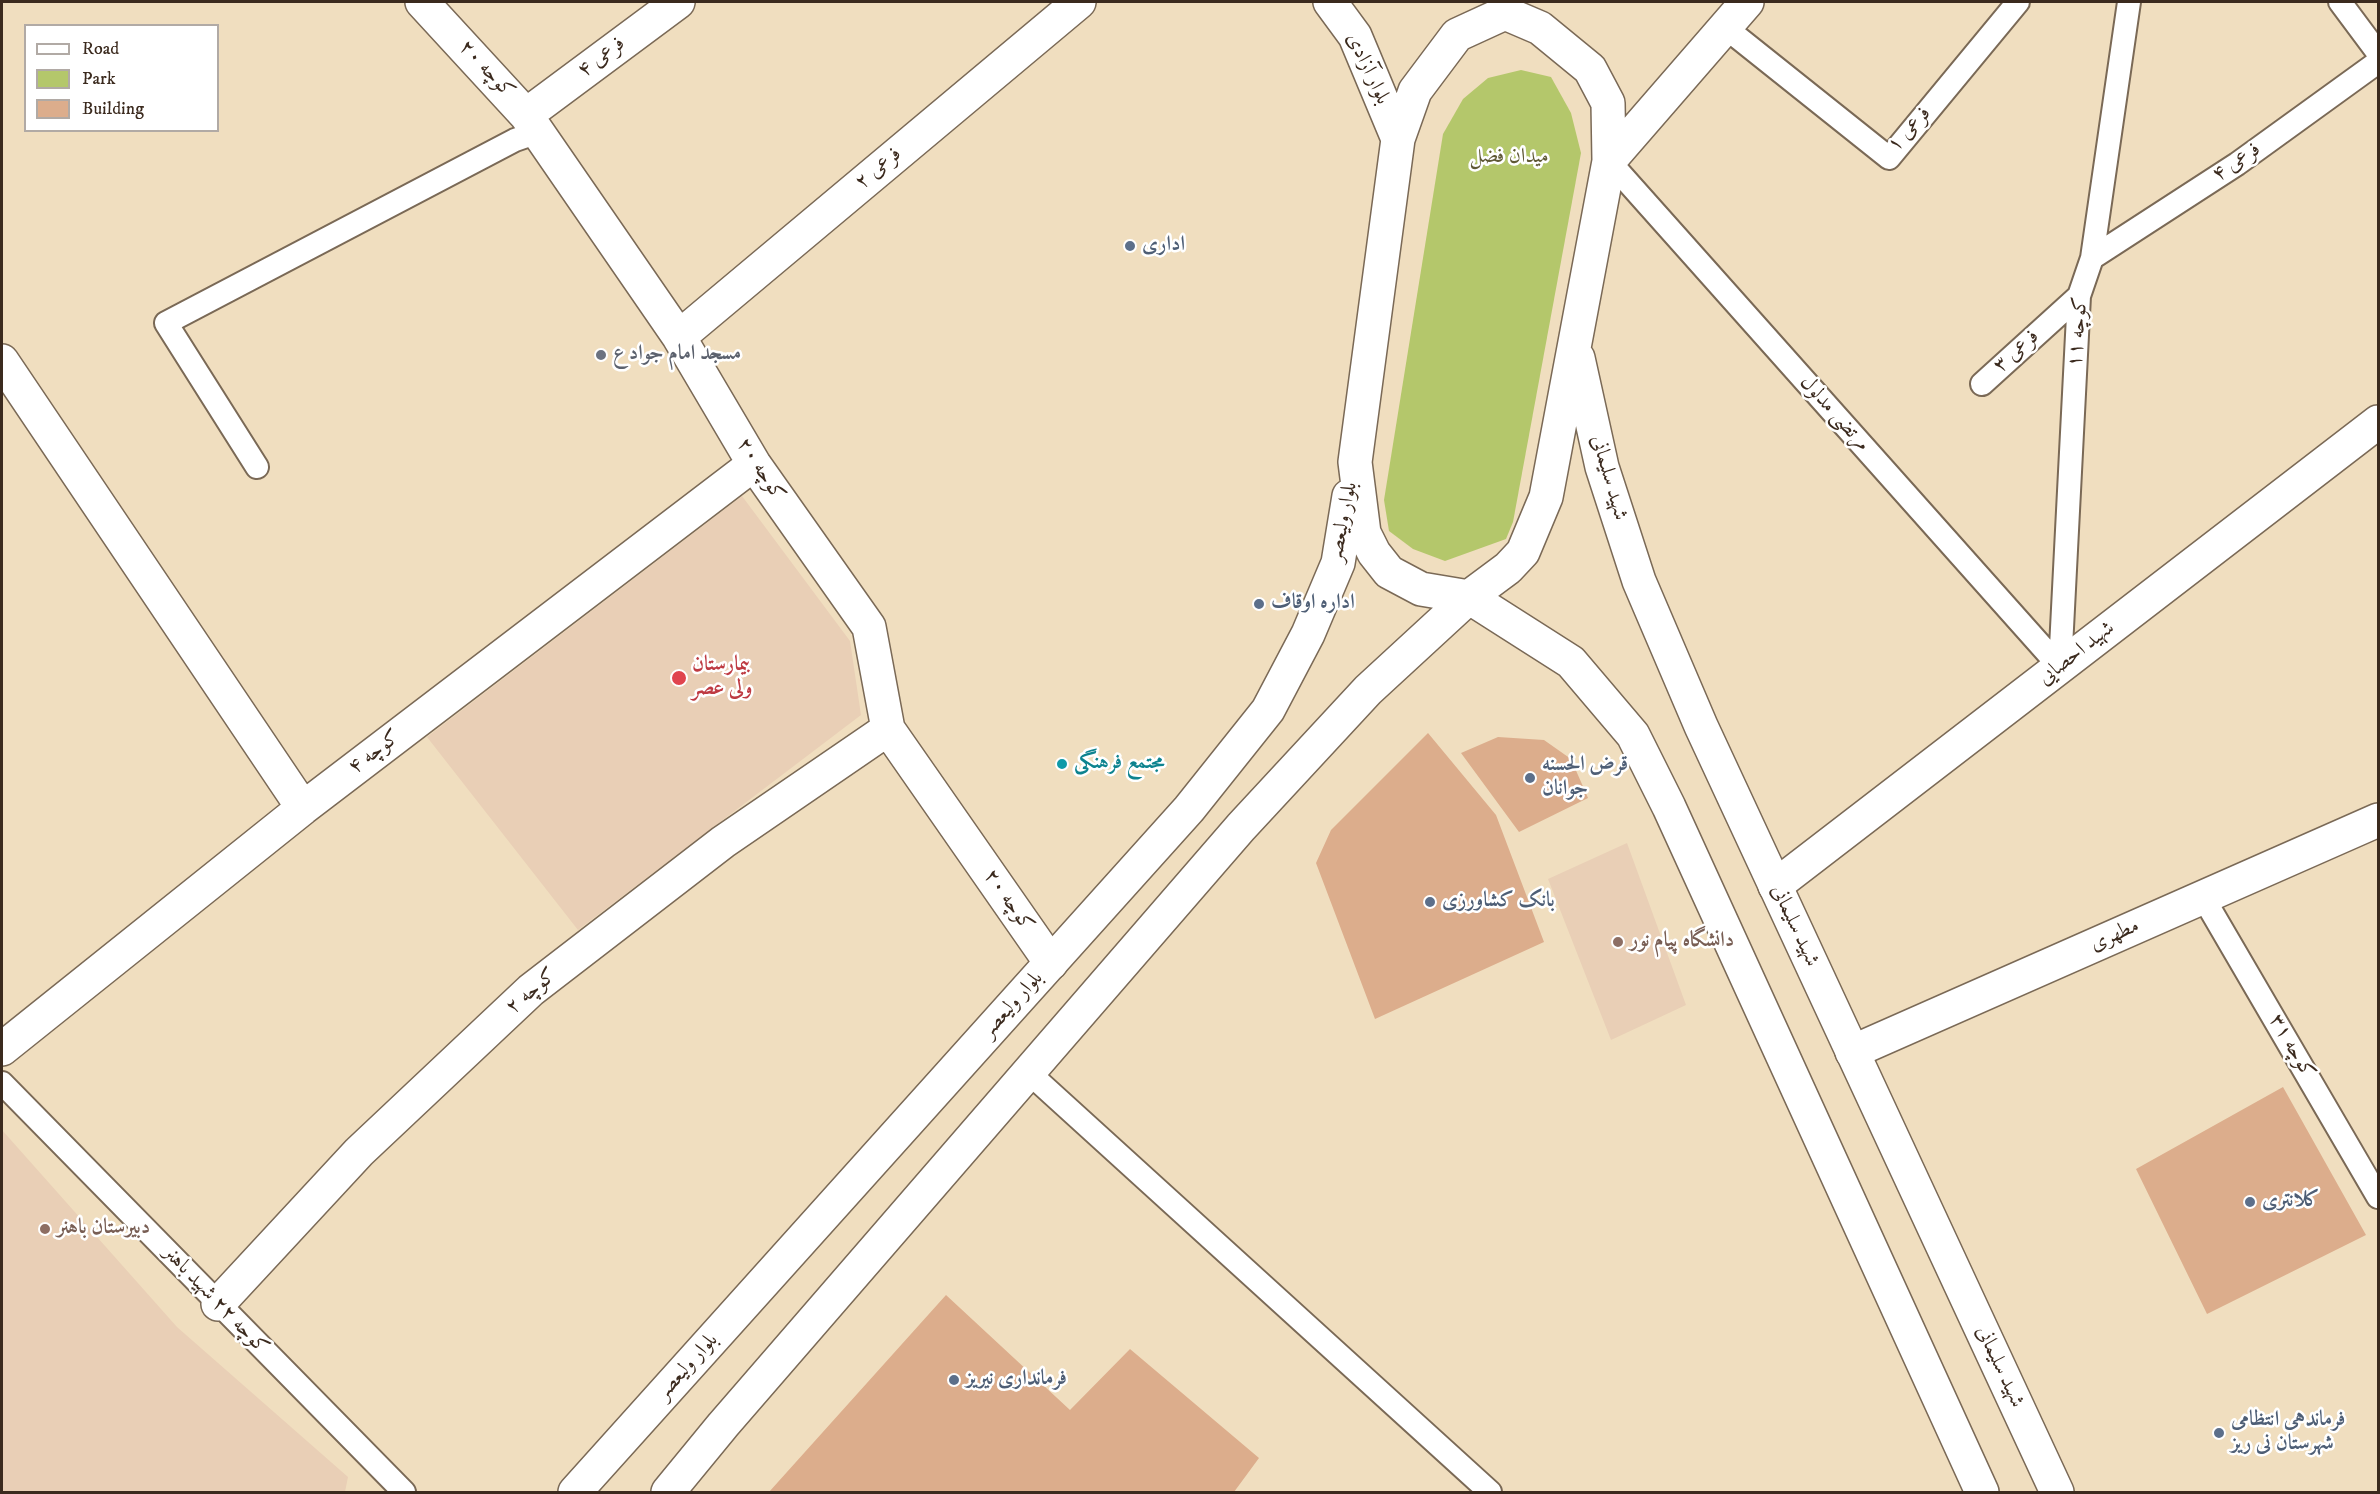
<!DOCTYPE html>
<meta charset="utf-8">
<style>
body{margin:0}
#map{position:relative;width:2380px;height:1494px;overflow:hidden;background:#f0debf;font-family:"IM FELL DW Pica",serif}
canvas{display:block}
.frame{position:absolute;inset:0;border:3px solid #3b2a1e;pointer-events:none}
.legend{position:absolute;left:24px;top:24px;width:195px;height:108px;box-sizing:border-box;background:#fff;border:2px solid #b1aaa5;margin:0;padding:8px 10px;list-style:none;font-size:18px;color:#3b2a1e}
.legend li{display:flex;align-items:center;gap:12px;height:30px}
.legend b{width:30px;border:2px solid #b1aaa5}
</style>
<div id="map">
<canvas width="2380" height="1494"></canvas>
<div class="frame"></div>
<ul class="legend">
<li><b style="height:8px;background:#fff"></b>Road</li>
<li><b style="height:16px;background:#b4c76b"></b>Park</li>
<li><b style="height:16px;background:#dcad8c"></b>Building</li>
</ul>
</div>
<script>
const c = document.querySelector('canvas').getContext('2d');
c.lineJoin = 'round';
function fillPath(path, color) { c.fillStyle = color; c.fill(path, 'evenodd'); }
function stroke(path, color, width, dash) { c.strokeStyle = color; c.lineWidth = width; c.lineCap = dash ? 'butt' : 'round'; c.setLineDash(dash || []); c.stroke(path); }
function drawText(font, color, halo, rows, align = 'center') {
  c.font = font + ' "IM FELL DW Pica",Amiri,serif'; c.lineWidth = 5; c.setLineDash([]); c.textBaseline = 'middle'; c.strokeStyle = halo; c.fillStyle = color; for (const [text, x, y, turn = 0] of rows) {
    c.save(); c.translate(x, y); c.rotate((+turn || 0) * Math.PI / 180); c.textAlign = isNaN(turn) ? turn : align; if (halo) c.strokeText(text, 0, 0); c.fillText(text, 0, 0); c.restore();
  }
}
fillPath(new Path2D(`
 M 742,496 L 850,641 L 861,715 L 578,930 L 427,737 Z
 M 1627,843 L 1686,1005 L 1611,1040 L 1548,879 Z
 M 2,1130 L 177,1327 L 348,1477 L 345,1492 L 2,1492 Z`), '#e9cfb6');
fillPath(new Path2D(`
 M 1521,70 L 1551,77 L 1571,113 L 1581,153 L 1513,522 L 1506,539 L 1445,561 L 1413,549 L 1389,531 L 1384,500 L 1443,134 L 1463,99 L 1488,78 Z`), '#b4c76b');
fillPath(new Path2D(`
 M 1428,733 L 1496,815 L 1544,942 L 1375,1019 L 1316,863 L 1331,830 Z
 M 1498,737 L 1544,740 L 1571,759 L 1588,798 L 1519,832 L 1461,753 Z
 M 2283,1087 L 2366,1235 L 2207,1314 L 2136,1169 Z
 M 946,1295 L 1070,1410 L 1130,1349 L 1259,1458 L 1234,1492 L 769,1492 Z`), '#dcad8c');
const service = new Path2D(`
 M 2340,2 L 2378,53
 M 1726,28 L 1889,158 L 2018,2
 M 1609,161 L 2060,667
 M 2092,258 L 2237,164 L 2378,62
 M 1982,384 L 2079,296
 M 257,467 L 166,323 L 515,140 L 538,132
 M 2060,667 L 2079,296 L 2092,258 L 2129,2
 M 2203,897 L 2378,1197
 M 1028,1072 L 1490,1492
 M 2,1083 L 404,1492`);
const minor = new Path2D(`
 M 422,2 L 526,115 L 679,337 L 754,464 L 869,627 L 888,729 L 1051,963
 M 526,115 L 678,2
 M 679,337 L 1079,2
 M 2,361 L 303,808
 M 1775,886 L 2378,422
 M 2,1049 L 303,808 L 754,464
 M 218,1304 L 359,1152 L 531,990 L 723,842 L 888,729`);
const tertiary = new Path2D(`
 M 1852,1052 L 2378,820`);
const secondary = new Path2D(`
 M 1330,2 L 1355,36 L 1398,139
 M 1505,13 L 1540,28 L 1590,69 L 1608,103 L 1609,161 L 1546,497 L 1523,552 L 1508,568 L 1469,597 L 1421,589 L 1389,572 L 1374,553 L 1364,533 L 1355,462 L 1398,139 L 1415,91 L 1457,35 Z
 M 1609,161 L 1747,2
 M 1578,358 L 1602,467 L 1639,581 L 1701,726 L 2057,1492
 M 575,1492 L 1189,809 L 1268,710 L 1308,634 L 1338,563 L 1349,496
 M 668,1492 L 723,1425 L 1241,827 L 1368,690 L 1469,597 L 1571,662 L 1633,735 L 1669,807 L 1982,1492`);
stroke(service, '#7a6956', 26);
stroke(minor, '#7a6956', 36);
stroke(tertiary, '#7a6956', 36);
stroke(secondary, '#7a6956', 36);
stroke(service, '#fff', 22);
stroke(minor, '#fff', 33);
stroke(tertiary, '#fff', 33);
stroke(secondary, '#fff', 33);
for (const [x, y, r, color] of [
 [1130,246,6,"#5c6f8a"],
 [601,355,6,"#6b7280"],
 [1259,604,6,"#5c6f8a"],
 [679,678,8,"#e0444e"],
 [1062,764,6,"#0f9aa8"],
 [1530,778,6,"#5c6f8a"],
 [1430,902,6,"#5c6f8a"],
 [1618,942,6,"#8d6e63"],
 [2250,1202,6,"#5c6f8a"],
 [45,1229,6,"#8d6e63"],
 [954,1380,6,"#5c6f8a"],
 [2219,1433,6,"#5c6f8a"]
]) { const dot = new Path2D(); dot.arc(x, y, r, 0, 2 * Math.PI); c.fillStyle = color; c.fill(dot); stroke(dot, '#fff', 2); }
drawText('21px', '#3b2a1e', '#fff', [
 ["فرعی ۴",602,58,-37],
 ["بلوار آزادی",1367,69,65],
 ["کوچه ۲۰",486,70,47],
 ["فرعی ۱",1910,130,-47],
 ["فرعی ۴",2237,163,-34],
 ["فرعی ۲",879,169,-40],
 ["کوچه ۱۱",2079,332,-85],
 ["فرعی ۳",2017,352,-42],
 ["مرتضی مدلول",1834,414,48],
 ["کوچه ۲۰",760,470,57],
 ["شهید سلیمانی",1608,478,74],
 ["بلوار ولیعصر",1344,522,-79],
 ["شهید احصایی",2077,654,-38],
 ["کوچه ۴",375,753,-37],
 ["کوچه ۲۰",1008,901,55],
 ["شهید سلیمانی",1794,926,65],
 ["مطهری",2115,936,-24],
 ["کوچه ۲",532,992,-40],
 ["بلوار ولیعصر",1013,1005,-48],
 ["کوچه ۳۱",2291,1047,60],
 ["کوچه ۲۲ شهید باهنر",215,1301,46],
 ["بلوار ولیعصر",688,1367,-48],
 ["شهید سلیمانی",1999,1367,65]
]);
drawText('21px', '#5f5935', '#fff', [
 ["میدان فضل",1509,158]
]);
drawText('bold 21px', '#4e5e75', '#fff', [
 ["اداری",1142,246],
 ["اداره اوقاف",1271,604],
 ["قرض الحسنه",1542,766],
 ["جوانان",1542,790],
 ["بانک کشاورزی",1442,902],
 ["کلانتری",2262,1202],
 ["فرمانداری نیریز",966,1380],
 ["فرماندهی انتظامی",2231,1421],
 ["شهرستان نی ریز",2231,1445]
], 'left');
drawText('bold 21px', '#5b616d', '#fff', [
 ["مسجد امام جواد ع",613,355]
], 'left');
drawText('bold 21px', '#be3a42', '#fff', [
 ["بیمارستان",692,666],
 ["ولی عصر",692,690]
], 'left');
drawText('bold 21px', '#0d838f', '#fff', [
 ["مجتمع فرهنگی",1074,764]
], 'left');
drawText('bold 21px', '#785e54', '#fff', [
 ["دانشگاه پیام نور",1630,942],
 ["دبیرستان باهنر",57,1229]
], 'left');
</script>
